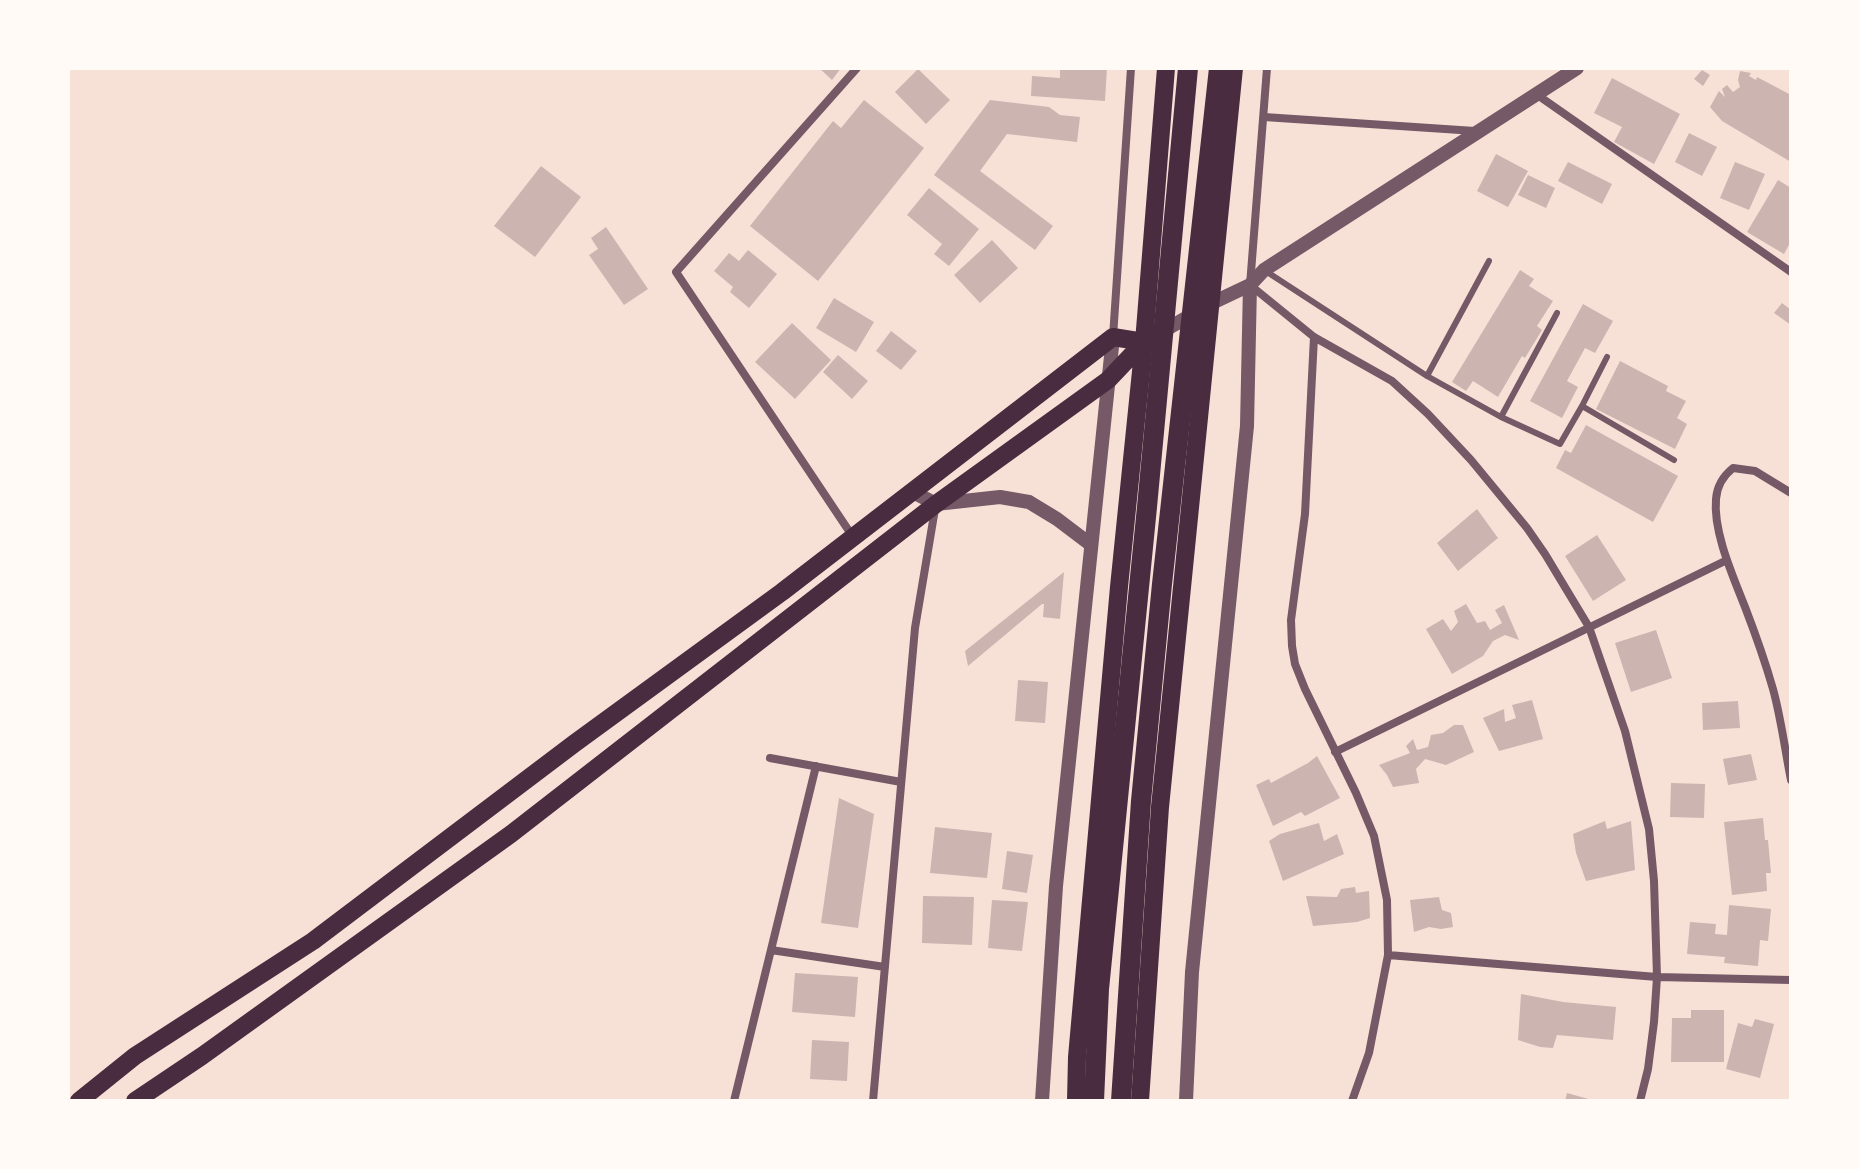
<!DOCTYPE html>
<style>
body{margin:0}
#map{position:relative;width:1859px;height:1169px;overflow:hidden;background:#f7e1d7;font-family:"Playfair Display",serif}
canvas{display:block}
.frame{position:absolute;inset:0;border:70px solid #fffaf5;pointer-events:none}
</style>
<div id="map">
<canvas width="1859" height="1169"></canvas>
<div class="frame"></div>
</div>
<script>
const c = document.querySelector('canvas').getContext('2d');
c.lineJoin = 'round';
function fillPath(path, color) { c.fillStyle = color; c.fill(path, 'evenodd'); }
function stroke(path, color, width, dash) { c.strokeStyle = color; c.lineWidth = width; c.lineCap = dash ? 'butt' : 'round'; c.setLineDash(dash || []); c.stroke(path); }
fillPath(new Path2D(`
 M 819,68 L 841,68 L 832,80 Z
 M 1060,68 L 1107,68 L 1105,101 L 1031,96 L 1032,76 L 1060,78 Z
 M 918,69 L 950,100 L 926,124 L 895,92 Z
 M 1702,70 L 1710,75 L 1703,86 L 1694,79 Z
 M 1740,71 L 1751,73 L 1749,76 L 1756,80 L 1757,77 L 1791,95 L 1791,162 L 1722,121 L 1710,107 L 1719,91 L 1725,97 L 1722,89 L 1727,85 L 1733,92 L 1740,87 L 1738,80 Z
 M 1612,78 L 1680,114 L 1654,164 L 1614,142 L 1622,127 L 1594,113 Z
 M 864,100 L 924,148 L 818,281 L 750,226 L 833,121 L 841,128 Z
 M 990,100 L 1049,107 L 1060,115 L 1080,117 L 1077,142 L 1007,134 L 980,171 L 1053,226 L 1035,250 L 934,175 Z
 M 1689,133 L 1717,147 L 1702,176 L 1675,162 Z
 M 1496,154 L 1528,171 L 1508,207 L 1477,191 Z
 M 1568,162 L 1612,184 L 1602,204 L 1558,181 Z
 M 1735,162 L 1765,174 L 1749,210 L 1720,198 Z
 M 541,166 L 581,197 L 535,257 L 494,226 Z
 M 1528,175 L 1555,188 L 1546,208 L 1518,195 Z
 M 1778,180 L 1791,188 L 1791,241 L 1784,254 L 1747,232 Z
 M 929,188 L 979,229 L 949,266 L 934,254 L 942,244 L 907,215 Z
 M 606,227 L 648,289 L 624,305 L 589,255 L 598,249 L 591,238 Z
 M 992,240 L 1018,268 L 980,303 L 954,275 Z
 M 748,250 L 777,274 L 749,308 L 730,292 L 733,287 L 714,271 L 729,253 L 739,261 Z
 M 1520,270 L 1534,279 L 1529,286 L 1553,301 L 1537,326 L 1542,330 L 1525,358 L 1522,356 L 1498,397 L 1473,381 L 1466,391 L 1452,382 Z
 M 834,298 L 874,322 L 856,352 L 816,328 Z
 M 1782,303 L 1791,310 L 1791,325 L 1774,313 Z
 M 1583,304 L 1613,321 L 1595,353 L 1585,348 L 1567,381 L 1578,387 L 1562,418 L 1530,401 Z
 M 792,323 L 831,360 L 795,399 L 755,362 Z
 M 891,331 L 917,351 L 901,370 L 876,351 Z
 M 838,355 L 868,381 L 852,399 L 823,372 Z
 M 1620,361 L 1668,386 L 1666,391 L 1686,401 L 1677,418 L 1687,424 L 1675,449 L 1596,409 Z
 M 1586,425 L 1678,476 L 1653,522 L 1556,468 L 1565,450 L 1571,453 Z
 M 1477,509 L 1498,538 L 1458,571 L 1437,543 Z
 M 1597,535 L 1626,580 L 1593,601 L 1565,556 Z
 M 1064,572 L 1060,619 L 1043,617 L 1044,604 L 1042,604 L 968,666 L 965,651 Z
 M 1466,604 L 1477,623 L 1485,621 L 1490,630 L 1502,623 L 1495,610 L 1504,605 L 1519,640 L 1505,635 L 1493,641 L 1483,656 L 1452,674 L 1426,629 L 1443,619 L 1451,631 L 1458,622 L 1454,611 Z
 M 1656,630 L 1672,678 L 1631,692 L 1615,643 Z
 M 1018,680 L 1048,682 L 1045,723 L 1015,721 Z
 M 1532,700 L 1543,739 L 1499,751 L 1483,718 L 1504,709 L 1505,722 L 1516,718 L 1512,705 Z
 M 1738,701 L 1740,728 L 1703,730 L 1702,703 Z
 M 1454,725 L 1463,725 L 1474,752 L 1446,765 L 1425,759 L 1416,769 L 1419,783 L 1393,787 L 1387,775 L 1379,765 L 1410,753 L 1406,746 L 1413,739 L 1417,750 L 1428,747 L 1431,735 L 1443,733 Z
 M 1751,754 L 1757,780 L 1728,785 L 1723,759 Z
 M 1317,756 L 1340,798 L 1305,816 L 1301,812 L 1273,826 L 1256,785 L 1269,779 L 1271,783 L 1308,763 Z
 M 1671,783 L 1705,784 L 1704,818 L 1670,817 Z
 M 839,798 L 874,814 L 858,928 L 821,923 Z
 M 1763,818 L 1765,840 L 1768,840 L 1771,873 L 1766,873 L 1767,891 L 1732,895 L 1724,822 Z
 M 1605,821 L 1607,829 L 1631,821 L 1635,870 L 1586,881 L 1576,853 L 1573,834 Z
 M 1319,823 L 1324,841 L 1337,834 L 1344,854 L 1283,881 L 1269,841 L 1280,834 Z
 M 935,827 L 992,833 L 987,878 L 930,873 Z
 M 1007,851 L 1033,855 L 1027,893 L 1002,889 Z
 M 1355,887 L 1356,893 L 1369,891 L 1370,918 L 1357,922 L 1313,926 L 1306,896 L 1337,897 L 1341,889 Z
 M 923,896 L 974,897 L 972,945 L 922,943 Z
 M 1439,897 L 1442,910 L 1451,913 L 1453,927 L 1441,929 L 1429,927 L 1414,932 L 1410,900 Z
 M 992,900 L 1028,902 L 1022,951 L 988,948 Z
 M 1729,905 L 1771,909 L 1768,941 L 1760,940 L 1758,966 L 1724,963 L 1725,957 L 1687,954 L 1690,922 L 1716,924 L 1715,934 L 1727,935 Z
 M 795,973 L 858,977 L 855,1017 L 792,1012 Z
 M 1521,994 L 1563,1002 L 1616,1007 L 1613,1040 L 1557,1035 L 1553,1048 L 1540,1047 L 1518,1040 Z
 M 1691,1010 L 1724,1010 L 1724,1062 L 1671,1062 L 1672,1018 L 1691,1018 Z
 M 1755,1019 L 1774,1024 L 1760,1078 L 1726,1069 L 1738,1023 L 1752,1027 Z
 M 812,1040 L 849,1042 L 847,1081 L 810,1079 Z
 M 1567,1093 L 1592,1100 L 1591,1101 L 1565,1101 Z`), '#ccb4b1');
stroke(new Path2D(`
 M 1264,270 L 1427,376 L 1501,417 L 1557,313
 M 1427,376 L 1489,261
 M 1582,406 L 1674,460
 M 1501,417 L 1560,444 L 1582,406 L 1607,357`), '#755966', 6);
stroke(new Path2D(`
 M 1267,68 L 1250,285 L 1314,337 L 1392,381 L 1428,414 L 1471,460 L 1527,528 L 1545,554 L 1589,627 L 1625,731 L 1649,829 L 1654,881 L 1657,977 L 1654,1022 L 1648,1069 L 1640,1101
 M 1536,94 L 1791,272
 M 1264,117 L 1475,131
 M 1113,337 L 1131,68
 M 1314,337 L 1305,514 L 1291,620 L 1292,646 L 1295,664 L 1305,689 L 1356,793 L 1374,836 L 1387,900 L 1388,955
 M 1791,493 L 1755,471 L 1733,468 C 1723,476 1717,486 1716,499 C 1713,532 1733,576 1745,607 C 1755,633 1765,661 1773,689 C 1781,718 1785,750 1791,780
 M 853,537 L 676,272 L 857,68
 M 1335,752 L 1727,560
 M 770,758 L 901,782
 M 771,950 L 885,967
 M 734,1101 L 816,766
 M 873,1101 L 915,628 L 935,509
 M 1352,1101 L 1369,1053 L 1388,955 L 1657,977 L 1791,980`), '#755966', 8);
stroke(new Path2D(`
 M 1160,333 L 1210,304 L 1250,285 L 1264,270 L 1577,68
 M 913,492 L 936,504 L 1000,497 L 1029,502 L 1057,519 L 1090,544
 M 1042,1101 L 1056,886 L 1113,337
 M 1186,1101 L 1192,972 L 1247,426 L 1250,285`), '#755966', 14);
stroke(new Path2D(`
 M 79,1101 L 135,1056 L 313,941 L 575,743 L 782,592 L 1113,337 L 1144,342
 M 135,1101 L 202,1056 L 511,834 L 936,504 L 1108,380 L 1144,342
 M 1076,1101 L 1077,1057 L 1119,587 L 1144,342 L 1166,68
 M 1140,1101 L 1160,807 L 1234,68`), '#4a2c40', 18);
stroke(new Path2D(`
 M 1094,1101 L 1099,989 L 1147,507 L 1188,68
 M 1121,1101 L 1141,801 L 1162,584 L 1219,68`), '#4a2c40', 20);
</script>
